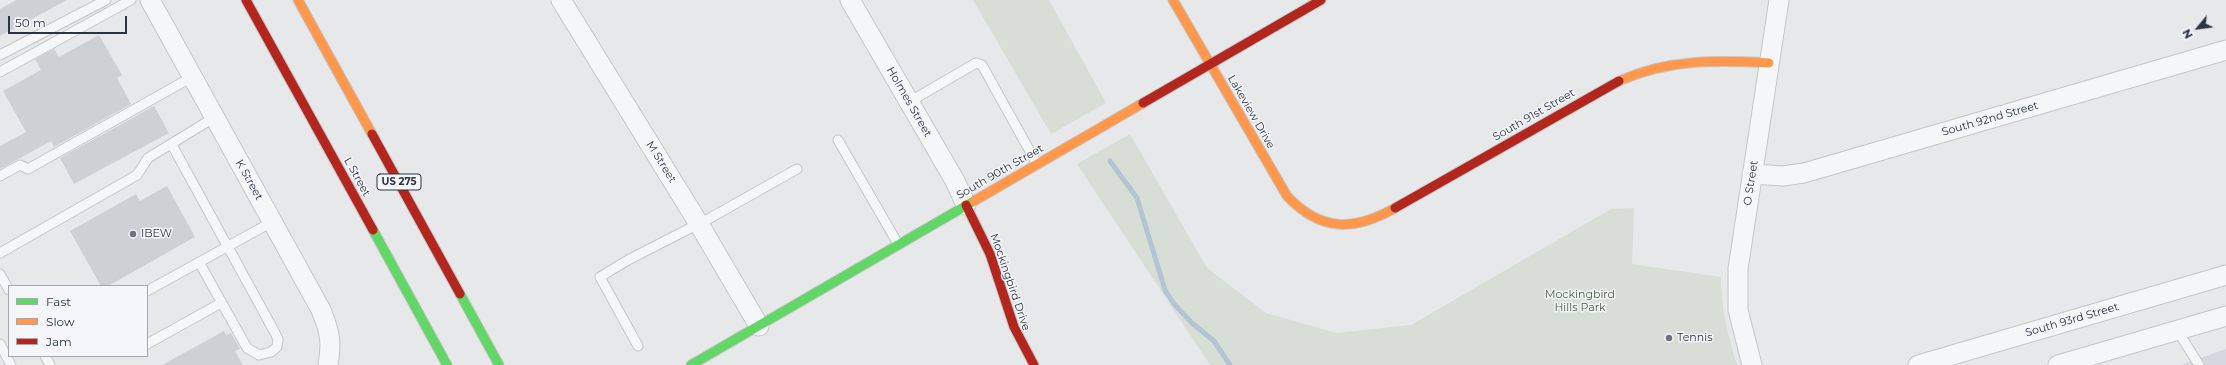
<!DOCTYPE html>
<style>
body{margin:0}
#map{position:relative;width:2226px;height:365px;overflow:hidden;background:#e6e8ea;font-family:Montserrat,sans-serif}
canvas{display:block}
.legend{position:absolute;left:8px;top:285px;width:140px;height:72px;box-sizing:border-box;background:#f4f6f9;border:1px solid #a4a8b1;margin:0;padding:5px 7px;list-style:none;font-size:12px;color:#2b3445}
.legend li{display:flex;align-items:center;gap:8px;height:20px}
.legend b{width:20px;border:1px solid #a4a8b1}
.north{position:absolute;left:2178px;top:8px;width:40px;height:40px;-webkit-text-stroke:3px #f4f6f9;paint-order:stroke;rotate:241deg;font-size:11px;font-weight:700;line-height:16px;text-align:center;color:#2b3445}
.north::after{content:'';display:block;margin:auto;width:14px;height:18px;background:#2b3445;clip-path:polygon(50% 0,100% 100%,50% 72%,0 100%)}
.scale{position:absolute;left:8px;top:16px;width:119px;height:18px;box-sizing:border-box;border:2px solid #2b3445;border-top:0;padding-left:5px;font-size:12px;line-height:14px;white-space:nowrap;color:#2b3445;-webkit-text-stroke:3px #f4f6f9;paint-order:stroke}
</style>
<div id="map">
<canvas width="2226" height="365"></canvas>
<ul class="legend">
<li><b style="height:5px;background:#63d668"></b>Fast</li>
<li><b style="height:5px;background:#ff974d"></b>Slow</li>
<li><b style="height:5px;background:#b3261e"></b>Jam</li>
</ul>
<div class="north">N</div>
<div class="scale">50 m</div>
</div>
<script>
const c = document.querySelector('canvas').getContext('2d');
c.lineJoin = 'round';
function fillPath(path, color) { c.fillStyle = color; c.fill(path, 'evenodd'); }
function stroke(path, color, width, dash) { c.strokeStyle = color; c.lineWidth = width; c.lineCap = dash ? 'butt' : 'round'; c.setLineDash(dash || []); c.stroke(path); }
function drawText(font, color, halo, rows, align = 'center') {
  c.font = font + ' Montserrat,sans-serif'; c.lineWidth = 3; c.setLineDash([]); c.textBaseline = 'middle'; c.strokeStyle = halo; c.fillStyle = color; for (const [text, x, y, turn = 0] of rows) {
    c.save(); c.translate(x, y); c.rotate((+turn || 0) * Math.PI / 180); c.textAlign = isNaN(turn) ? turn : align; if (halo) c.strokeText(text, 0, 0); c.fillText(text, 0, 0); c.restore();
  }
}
fillPath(new Path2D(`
 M 2226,349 L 2226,365 L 2180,365 Z`), '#d4d7dd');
fillPath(new Path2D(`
 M 973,0 L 1049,0 L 1106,103 L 1051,134 Z
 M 1130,134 L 1207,268 L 1266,313 L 1336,333 L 1411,325 L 1611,209 L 1634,208 L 1632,264 L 1721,277 C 1721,308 1728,335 1737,365 L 1210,365 L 1077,164 Z`), '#d6ded6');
stroke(new Path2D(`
 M 1110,161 L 1137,198 L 1165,290 L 1174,304 L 1192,323 L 1214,341 L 1230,365`), '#b4c4d5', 5);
fillPath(new Path2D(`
 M 16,0 L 67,0 L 0,36 L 0,9 Z
 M 99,35 L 122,75 L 117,78 L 131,104 L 54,147 L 51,141 L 0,169 L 0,146 L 26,132 L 3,91 L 41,70 L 35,59 L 54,49 L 59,57 Z
 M 154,106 L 169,133 L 74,184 L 60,158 Z
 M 167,186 L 195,237 L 108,286 L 101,286 L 70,231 L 136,194 L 140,201 Z
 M 224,331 L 226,335 L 231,333 L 240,349 L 235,351 L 243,365 L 162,365 Z`), '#ced0d3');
const lane = new Path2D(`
 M 0,55 L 106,0
 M 0,72 L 131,0
 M 909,102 L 976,63 L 982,65 L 1037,164
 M 838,140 L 898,244
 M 172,145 L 274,331 L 278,339 L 277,347 L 271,352 L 259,355 L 247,348 L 199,262
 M 0,176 L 20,165 L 28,169 L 192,77
 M 0,253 L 137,175 L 148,158 L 215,117
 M 0,274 L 9,290
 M 147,291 L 272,222
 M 2177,330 L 2199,365
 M 0,344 L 11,365
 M 147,344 L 221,303
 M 638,346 L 600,277 L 628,260 L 710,218 L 797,169
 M 45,356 L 50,365`);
const street = new Path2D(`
 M 150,0 L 321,310 C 330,332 332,342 328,365
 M 561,0 L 699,224 L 759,326
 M 850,0 L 955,181 L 966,205
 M 1752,174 L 1783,176 L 1804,173 L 2226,50
 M 1752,365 L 1738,310 L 1738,269 L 1779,0
 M 1918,365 L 2226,275
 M 2058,365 L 2226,316`);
const fast = new Path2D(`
 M 373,230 L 447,365
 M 460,294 L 499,365
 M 691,365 L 974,201`);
const slow = new Path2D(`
 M 298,0 L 372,134
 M 1173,0 L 1287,196 C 1320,231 1353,232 1395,208
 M 1619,81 C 1668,59 1716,60 1769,63
 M 974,201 L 1143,103`);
const jam = new Path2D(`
 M 246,0 L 373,230
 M 1143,103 L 1321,0
 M 372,134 L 460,294
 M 966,205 L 990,254 L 1014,327 L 1034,365
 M 1395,208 L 1619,81`);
stroke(lane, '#c4c6c8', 11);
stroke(street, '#c4c6c8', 21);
stroke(fast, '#c4c6c8', 11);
stroke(slow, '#c4c6c8', 11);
stroke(jam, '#c4c6c8', 11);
stroke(lane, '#f5f6f7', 9);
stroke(street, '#f5f6f7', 19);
stroke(fast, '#63d668', 9);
stroke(slow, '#ff974d', 9);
stroke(jam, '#b3261e', 9);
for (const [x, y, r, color] of [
 [133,234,4,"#6c737f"],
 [1669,338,4,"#6c737f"]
]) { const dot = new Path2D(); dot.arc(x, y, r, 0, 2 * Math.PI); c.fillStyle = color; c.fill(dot); stroke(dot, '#f4f6f9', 1.5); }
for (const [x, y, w] of [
 [399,182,44]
]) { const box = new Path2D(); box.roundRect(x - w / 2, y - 8, w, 16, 3); c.fillStyle = '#f4f6f9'; c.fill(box); stroke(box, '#2b3445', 1); }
drawText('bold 10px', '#2b3445', null, [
 ["US 275",399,182]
]);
drawText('11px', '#2b3445', '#f4f6f9', [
 ["Holmes Street",909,102,60],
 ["Lakeview Drive",1251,112,60],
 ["South 91st Street",1534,115,-30],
 ["South 92nd Street",1990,119,-16],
 ["M Street",661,162,58],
 ["South 90th Street",1000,172,-30],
 ["L Street",357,177,61],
 ["K Street",249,180,61],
 ["O Street",1751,183,-81],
 ["Mockingbird Drive",1010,282,71],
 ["South 93rd Street",2072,320,-16]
]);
drawText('11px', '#2b3445', '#f4f6f9', [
 ["IBEW",141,234],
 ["Tennis",1677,338]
], 'left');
drawText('11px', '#3f6138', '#f4f6f9', [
 ["Mockingbird",1580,295],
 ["Hills Park",1580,308]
]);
</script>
